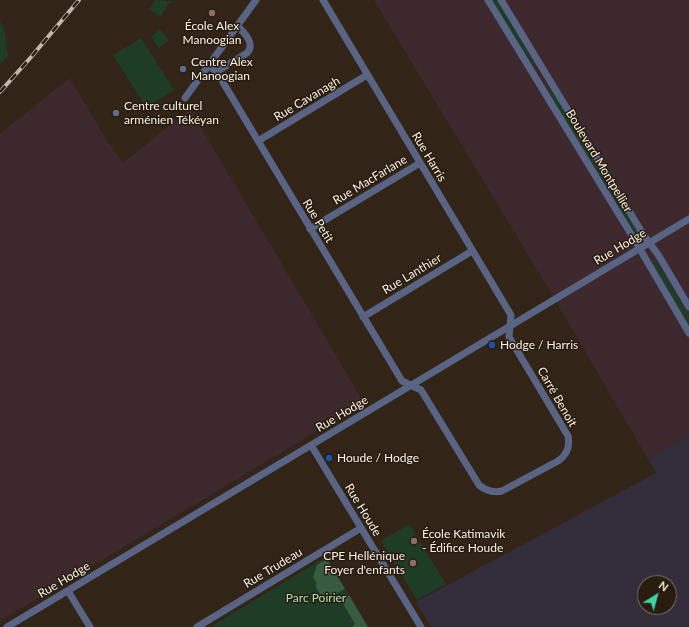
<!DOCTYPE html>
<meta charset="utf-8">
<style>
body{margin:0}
#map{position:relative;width:689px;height:627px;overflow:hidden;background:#322518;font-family:Lato,sans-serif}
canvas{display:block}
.north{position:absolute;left:637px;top:575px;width:40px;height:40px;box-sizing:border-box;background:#281c0f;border:1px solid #7c7165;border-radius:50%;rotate:37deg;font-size:11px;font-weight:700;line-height:16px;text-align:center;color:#f9f0e7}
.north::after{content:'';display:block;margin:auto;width:14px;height:18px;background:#3cd4a3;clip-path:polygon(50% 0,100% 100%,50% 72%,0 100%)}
</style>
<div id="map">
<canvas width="689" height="627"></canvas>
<div class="north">N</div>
</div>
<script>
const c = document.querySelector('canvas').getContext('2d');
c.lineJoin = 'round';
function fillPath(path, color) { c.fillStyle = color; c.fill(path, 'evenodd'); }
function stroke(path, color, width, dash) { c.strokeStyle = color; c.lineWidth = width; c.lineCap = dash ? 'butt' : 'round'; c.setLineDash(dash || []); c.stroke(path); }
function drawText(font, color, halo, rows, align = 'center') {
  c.font = font + ' Lato,sans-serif'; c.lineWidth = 3; c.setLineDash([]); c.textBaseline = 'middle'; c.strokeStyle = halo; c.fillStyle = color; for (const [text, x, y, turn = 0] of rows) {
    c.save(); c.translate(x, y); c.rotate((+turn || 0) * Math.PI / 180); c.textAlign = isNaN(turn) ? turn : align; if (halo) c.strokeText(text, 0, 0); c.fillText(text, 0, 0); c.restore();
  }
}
fillPath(new Path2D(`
 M 689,434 L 689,627 L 431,627 L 416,602 L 656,473 L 648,459 ZM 645,583 L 669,583 L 669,607 L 645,607 Z`), '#332c3b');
fillPath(new Path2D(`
 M 374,0 L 689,0 L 689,434 L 648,459 L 550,291 Z
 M 70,78 L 105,138 L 123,163 L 190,109 L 364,403 L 0,621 L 0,134 Z`), '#3d292d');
fillPath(new Path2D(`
 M 156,0 L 172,1 L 171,2 L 170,2 L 166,7 L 166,8 L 160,17 L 149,9 Z
 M 491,0 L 498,0 L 528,50 L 527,52 L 535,66 L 532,67 Z
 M 0,20 L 5,33 L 8,56 L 0,64 Z
 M 160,29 L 169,40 L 159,48 L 151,37 Z
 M 141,38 L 174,90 L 146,107 L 113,55 Z
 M 547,86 L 552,93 L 554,92 L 573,124 L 572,126 L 597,167 L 599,167 L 639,234 L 636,237 L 544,87 Z
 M 654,261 L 656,261 L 657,262 L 689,315 L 689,326 L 653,265 L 652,264 Z
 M 409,524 L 446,584 L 417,600 L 381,541 Z
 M 326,557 L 368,627 L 213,627 L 215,624 Z`), '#1f3c26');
fillPath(new Path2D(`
 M 327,559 L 345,589 C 335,594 331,598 320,594 L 316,587 L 316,582 L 313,577 L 317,565 Z
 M 349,595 L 368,627 L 352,627 L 355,624 L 342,602 Z`), '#365b3f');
stroke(new Path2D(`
 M 488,0 L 634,239 L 689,333
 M 501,0 L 643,234 L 659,256 L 689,307
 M 209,65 L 215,71 L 221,79 L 402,381 L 421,390 L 479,485 C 486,491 493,493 502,491 L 558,461 C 567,455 570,446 568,436 L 509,337 L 511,315 L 323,0
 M 216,72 L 247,53 C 256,44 244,32 237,26
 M 185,98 L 256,0
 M 258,141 L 367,75
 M 310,229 L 420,163
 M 363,317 L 472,251
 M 311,445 L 421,627
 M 68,591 L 90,627
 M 7,627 L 689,219
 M 197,627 L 361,528`), '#596485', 7);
const rail = new Path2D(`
 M 0,92 L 32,56 L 79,0`);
stroke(rail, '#c1b7ad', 4);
stroke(rail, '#281c0f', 2.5, [8]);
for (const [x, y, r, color] of [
 [212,13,4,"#8d6e63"],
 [183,69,4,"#5c6f8a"],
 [116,113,4,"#5c6f8a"],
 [492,345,4,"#1a4fb4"],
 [329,458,4,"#1a4fb4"],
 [414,541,4,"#8d6e63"],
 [413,563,4,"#8d6e63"]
]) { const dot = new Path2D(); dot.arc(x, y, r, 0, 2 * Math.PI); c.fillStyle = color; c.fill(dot); stroke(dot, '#281c0f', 1.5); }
drawText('12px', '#f9f0e7', '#281c0f', [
 ["École Alex",212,26,"center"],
 ["Manoogian",212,40,"center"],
 ["Centre Alex",191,62],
 ["Manoogian",191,76],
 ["Centre culturel",124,106],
 ["arménien Tékéyan",124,120],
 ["Hodge / Harris",500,345],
 ["Houde / Hodge",337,458],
 ["École Katimavik",422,534],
 ["- Édifice Houde",422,548],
 ["CPE Hellénique",405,556,"right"],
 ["Foyer d'enfants",405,570,"right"]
], 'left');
drawText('12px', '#f9f0e7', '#281c0f', [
 ["Rue Cavanagh",307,99,-31],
 ["Rue Harris",429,157,59],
 ["Boulevard Montpellier",599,161,59],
 ["Rue MacFarlane",370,180,-31],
 ["Rue Petit",318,221,59],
 ["Rue Hodge",620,247,-31],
 ["Rue Lanthier",412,274,-31],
 ["Carré Benoit",557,397,60],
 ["Rue Hodge",342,414,-31],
 ["Rue Houde",363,510,59],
 ["Rue Trudeau",273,568,-31],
 ["Rue Hodge",64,580,-31]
]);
drawText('12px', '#a6e4b3', '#281c0f', [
 ["Parc Poirier",316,598]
]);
</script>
